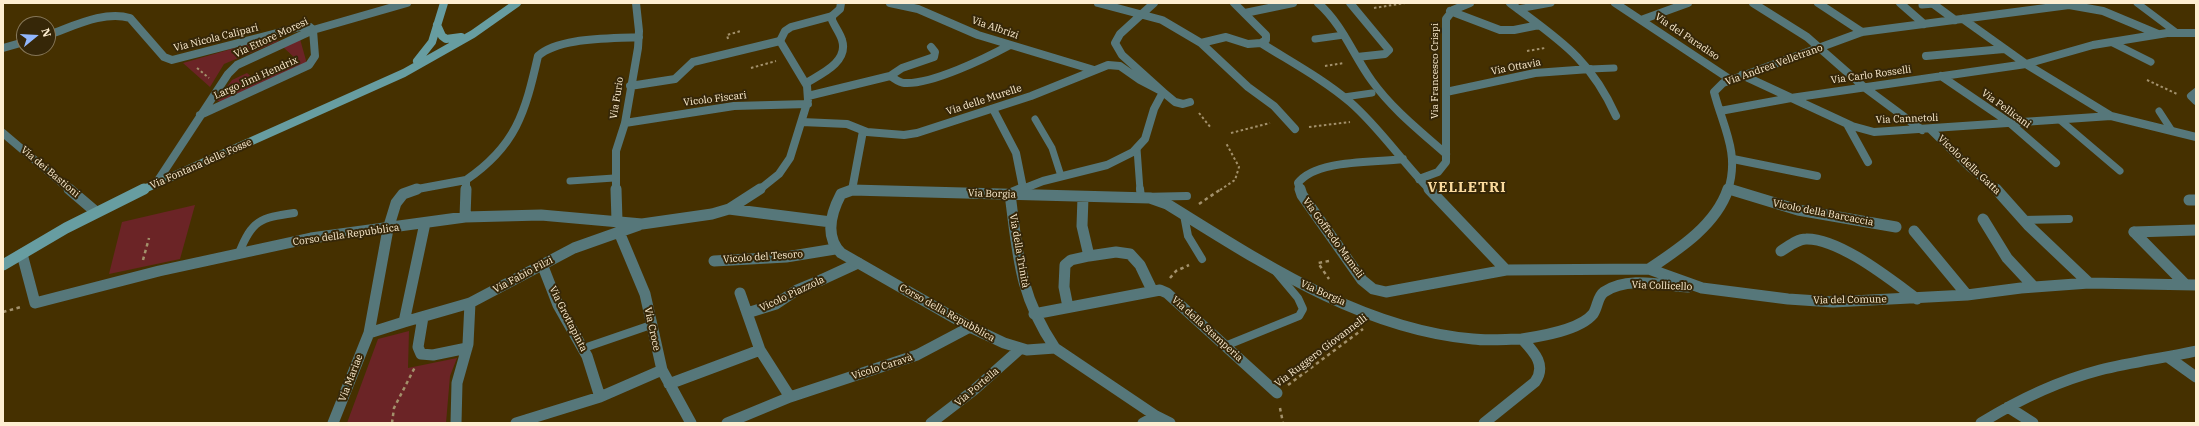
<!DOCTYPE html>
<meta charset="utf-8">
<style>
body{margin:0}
#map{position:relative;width:2199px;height:426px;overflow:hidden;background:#453000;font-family:"IBM Plex Serif",serif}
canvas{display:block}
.frame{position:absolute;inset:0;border:4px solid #feeed1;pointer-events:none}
.north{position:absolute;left:16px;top:16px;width:40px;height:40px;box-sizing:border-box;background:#362708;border:1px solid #867758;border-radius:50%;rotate:72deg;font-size:11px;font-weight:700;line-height:16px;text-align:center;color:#feeed1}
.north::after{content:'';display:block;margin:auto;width:14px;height:18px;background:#92b7fd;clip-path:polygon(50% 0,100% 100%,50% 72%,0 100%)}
</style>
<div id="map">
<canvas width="2199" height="426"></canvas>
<div class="frame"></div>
<div class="north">N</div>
</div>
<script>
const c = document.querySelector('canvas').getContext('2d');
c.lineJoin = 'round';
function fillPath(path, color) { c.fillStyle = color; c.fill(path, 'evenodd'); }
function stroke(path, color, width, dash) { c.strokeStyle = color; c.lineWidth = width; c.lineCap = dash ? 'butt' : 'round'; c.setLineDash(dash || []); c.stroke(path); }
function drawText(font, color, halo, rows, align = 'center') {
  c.font = font + ' "IBM Plex Serif",serif'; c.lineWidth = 4; c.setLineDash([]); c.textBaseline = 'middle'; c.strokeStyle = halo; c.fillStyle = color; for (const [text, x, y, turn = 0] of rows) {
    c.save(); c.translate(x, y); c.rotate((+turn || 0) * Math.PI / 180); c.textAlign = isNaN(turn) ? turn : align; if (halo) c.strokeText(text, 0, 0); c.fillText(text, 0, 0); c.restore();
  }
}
fillPath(new Path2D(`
 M 273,37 L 279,41 L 224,64 L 210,87 L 183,63 Z
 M 300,39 L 307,64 L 221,103 L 217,100 L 232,80 L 247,73 L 254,79 L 297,60 L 283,47 Z
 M 195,205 L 180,259 L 109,274 L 122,222 Z
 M 409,331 L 408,368 L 457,358 L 450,376 L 446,423 L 347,423 L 378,339 Z`), '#6b2426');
stroke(new Path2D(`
 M 1374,8 L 1405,3
 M 728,39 L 727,35 L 741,31
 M 1527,51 L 1545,48
 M 1325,66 L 1344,63
 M 197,68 L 209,78
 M 751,68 L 776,61
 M 2147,80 L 2177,94
 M 1199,113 L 1211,128
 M 1309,127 L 1350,122
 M 1231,133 L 1270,123
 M 1220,190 L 1235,180 L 1239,167 L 1226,143`), '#a3916b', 2, [2.5, 2.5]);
stroke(new Path2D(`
 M 1199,204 L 1221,189
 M 143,260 L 149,238
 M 1329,261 L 1318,263 L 1329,279
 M 1170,278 L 1176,271 L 1189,265
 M 3,312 L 21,307
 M 1288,385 L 1363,329
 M 1280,408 L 1283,423
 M 392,423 L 394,408 L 415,367`), '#a3916b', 2.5, [3.5, 3.5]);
stroke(new Path2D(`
 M 2137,3 L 2177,33
 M 1922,5 L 1934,4
 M 1518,9 L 1551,3
 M 1315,39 L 1344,35
 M 2113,43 L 2151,62
 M 1590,69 L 1614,68
 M 1344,97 L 1372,93
 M 2159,111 L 2172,131
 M 1035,119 L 1052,148 L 1061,176
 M 2060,120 L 2120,171
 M 1137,149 L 1140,190
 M 570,181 L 614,178`), '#56777a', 7);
stroke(new Path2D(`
 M 1140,189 L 1141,197 L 1187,196
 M 1184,215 L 1188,236 L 1202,259
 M 2023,220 L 2069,219
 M 239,253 C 252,220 260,218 294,213
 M 1225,346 L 1299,316 L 1303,309 L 1298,298 L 1277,273
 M 584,348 L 651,325`), '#56777a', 8);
stroke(new Path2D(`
 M 1245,13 L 1293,3
 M 780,41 L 785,31 L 791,27 L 832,16
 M 1733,159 L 1817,176
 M 852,190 L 863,131`), '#56777a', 8);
stroke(new Path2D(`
 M 2189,200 L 2196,200
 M 2134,232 L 2196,230
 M 714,261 L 786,257 L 835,249
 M 821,280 L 858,263`), '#56777a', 11);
stroke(new Path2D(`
 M 890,3 L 918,9 L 978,35 L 1094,70
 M 1098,3 L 1162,20 L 1201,43 L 1226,37 L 1248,44 L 1261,43 C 1291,62 1323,79 1350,102 C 1380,128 1402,162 1430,190
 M 1234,3 L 1266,35 L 1266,40 L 1261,43
 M 1318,3 C 1343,25 1353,55 1372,81 C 1392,109 1420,131 1446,154
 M 1350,3 L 1389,50 L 1385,54 L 1357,57
 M 1510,3 C 1559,40 1590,58 1616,116
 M 1615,3 L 1731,80
 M 1753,3 L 1807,37 L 1864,87 L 1922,130
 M 1818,3 L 1862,32
 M 1900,3 L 1924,24
 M 1932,3 L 1955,20
 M 1450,11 L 1500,30 L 1514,30 L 1539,25
 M 1963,19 L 2026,64 L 2111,116
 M 1641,20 L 1688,3
 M 48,35 C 72,27 104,10 130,18 L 164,57 L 172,60 L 300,27 L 310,27 L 313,30
 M 1201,43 L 1248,87 L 1274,106 L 1295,129
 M 3,48 L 24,42
 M 1926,56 L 2004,49
 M 1742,75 L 1852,126 L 1874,132 L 2111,116 L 2196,137
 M 890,76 L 902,68 L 934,57 L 935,52 L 931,47
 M 1941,76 L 2010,123 L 2056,163
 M 806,83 C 821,74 849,62 842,40 C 840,33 835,27 832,20 L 832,16 L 840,9 L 841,3
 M 630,86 L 675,79 L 693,62 L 780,41 L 807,86 L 808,100 L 790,158 L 779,174 L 759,190
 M 1446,92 L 1535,73 L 1590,69
 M 2196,92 L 2191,96 L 2196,101
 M 808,96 L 890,76 C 894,78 899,83 904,83 C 931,85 986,58 1010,45
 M 993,109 L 1016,153 L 1023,188
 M 1720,111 L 1791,98 L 2026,64 L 2093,45 L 2167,33 L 2196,33
 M 200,115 L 309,65 L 315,56 L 313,30
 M 802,122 L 847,124 L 867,132 L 904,135 L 917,133 L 1031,96 L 1108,65 L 1120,66 L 1140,80 L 1163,92 L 1175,102 L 1183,104 L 1190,102
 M 625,123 L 734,106 L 808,104
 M 1847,124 L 1868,162
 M 1931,130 L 1970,168 L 1997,190
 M 3,133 L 70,190
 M 1419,179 L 1438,172 L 1446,162 L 1446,19 L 1453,10 L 1470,3
 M 466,180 C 516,146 525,113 538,56 C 559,37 611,39 639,37
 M 155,185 L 228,74 L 237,65 L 313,30 L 407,3
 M 1728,189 L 1732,190
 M 412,190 L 466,180 L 466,190
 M 616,190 L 616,151 L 625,123 L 638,48 L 639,31 L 636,3
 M 851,190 L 860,190
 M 1020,190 L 1043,181 L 1107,165 L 1133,152 L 1145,139 L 1154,109 L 1163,92 L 1122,55 L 1115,43 L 1120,34 L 1154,3
 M 1300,190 L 1298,183 C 1316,159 1374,163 1403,159
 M 1728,190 C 1740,153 1723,127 1714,92 L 1723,83 L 1862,32 L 2069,5 L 2103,11 L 2158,34`), '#56777a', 8);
stroke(new Path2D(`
 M 69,189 L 96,212
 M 616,189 L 617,221
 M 1022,189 L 1010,194 C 1018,255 1019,295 1055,348
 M 1300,189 L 1302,195 L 1362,280 L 1373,289 L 1386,292 L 1506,270 L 1649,269 L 1702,288 L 1788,299 L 1833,302 L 1967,295 L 2021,288 L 2089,283 L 2196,285
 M 1429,189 L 1506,270
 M 1729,189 L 1798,210 L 1896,227
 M 1996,189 L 2029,226 L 2089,283
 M 729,209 L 760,189
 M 465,217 L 466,189
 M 1983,219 L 2007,258 L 2034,287
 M 1914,231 L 1967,295
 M 619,232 L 645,294 L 662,370 L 691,423
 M 2134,232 L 2185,284
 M 1781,251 C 1788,247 1797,239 1806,239 C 1839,238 1891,280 1917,299
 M 22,254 L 35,303 L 159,271 L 311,238 L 465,217 L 541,215 L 642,224 L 712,214 L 729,209 L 831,222
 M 1089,256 L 1116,252 L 1130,254 L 1140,265 L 1152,290
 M 542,264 L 558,305 L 587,356 L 600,397
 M 1649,269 C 1679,249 1716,225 1728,189
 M 740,293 L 760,350
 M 1068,307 L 1064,287 L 1065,265 L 1071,260 L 1089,256 L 1082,226 L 1083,197
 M 747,313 L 776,304 L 797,290 L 821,280
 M 1034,314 L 1160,290 L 1167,293 L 1277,393
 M 423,317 L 418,347 L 421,354 L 433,355 L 467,348
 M 404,322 L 470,303 L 574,248 L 639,225
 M 369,333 L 404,322 L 425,223
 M 2168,357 L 2196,377
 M 669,384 L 760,350 L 790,397 L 727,423
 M 790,397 L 917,355 L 970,327
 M 2008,407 L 2033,423
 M 333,423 L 369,333 L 388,229 L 396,203 L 403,194 L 417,189
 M 456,423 L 457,383 L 468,344 L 470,303
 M 516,423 L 600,397 L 662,370
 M 931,423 L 974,390 L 1020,349
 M 1143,423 L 1156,416
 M 1170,423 L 1156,416 L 1055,348 L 1027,350 L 1004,343 L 970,327 L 841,253 C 824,236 831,213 841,194 L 852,190 L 1150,198 L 1167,204 C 1261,262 1360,329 1473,339 C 1489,341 1506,339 1522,339
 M 1484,423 L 1535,382 C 1547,365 1534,352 1522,339 C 1542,336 1580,330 1593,314 C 1598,307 1597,297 1604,292 C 1627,276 1662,285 1688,287
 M 1981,423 C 2018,400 2058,381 2100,370 C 2132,362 2164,358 2196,351`), '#56777a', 11);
stroke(new Path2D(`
 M 437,25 L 442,36 L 446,39 L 461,37
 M 417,61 L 432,42 L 444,3
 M 142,190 L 404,73 L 473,34 L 517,3`), '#679da1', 8);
stroke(new Path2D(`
 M 3,265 L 66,228 L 144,189`), '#679da1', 11);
drawText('10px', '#feeed1', '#362708', [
 ["Via Albrizi",995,28,19],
 ["Via del Paradiso",1687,37,34],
 ["Via Nicola Calipari",216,38,-14],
 ["Via Ettore Moresi",271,38,-25],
 ["Via Andrea Velletrano",1774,65,-20],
 ["Via Ottavia",1516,67,-11],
 ["Via Francesco Crispi",1435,71,-90],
 ["Via Carlo Rosselli",1871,75,-8],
 ["Largo Jimi Hendrix",256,78,-24],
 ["Via Furio",617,98,-81],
 ["Vicolo Fiscari",715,99,-7],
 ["Via delle Murelle",984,100,-18],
 ["Via Pellicani",2006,109,36],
 ["Via Cannetoli",1907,119,-2],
 ["Via Fontana delle Fosse",201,164,-24],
 ["Vicolo della Gatta",1969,165,43],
 ["Via dei Bastioni",50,172,40],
 ["Via Borgia",992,194,2],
 ["Vicolo della Barcaccia",1823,213,11],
 ["Corso della Repubblica",346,235,-8],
 ["Via Goffredo Mameli",1333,238,54],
 ["Via della Trinità",1019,251,80],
 ["Vicolo del Tesoro",763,257,-4],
 ["Via Fabio Filzi",523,275,-28],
 ["Via Collicello",1662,286,2],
 ["Via Borgia",1323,293,24],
 ["Vicolo Piazzola",792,294,-25],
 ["Via del Comune",1850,300,-1],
 ["Corso della Repubblica",947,313,29],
 ["Via Grottapinta",568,319,63],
 ["Via Croce",652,329,78],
 ["Via della Stamperia",1207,329,42],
 ["Via Ruggero Giovannelli",1321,351,-37],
 ["Vicolo Caravà",882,367,-18],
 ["Via Mariae",351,378,-69],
 ["Via Portella",977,387,-40]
]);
c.letterSpacing = '1px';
drawText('bold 14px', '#fada9e', '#362708', [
 ["VELLETRI",1467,188]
]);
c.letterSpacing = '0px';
</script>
